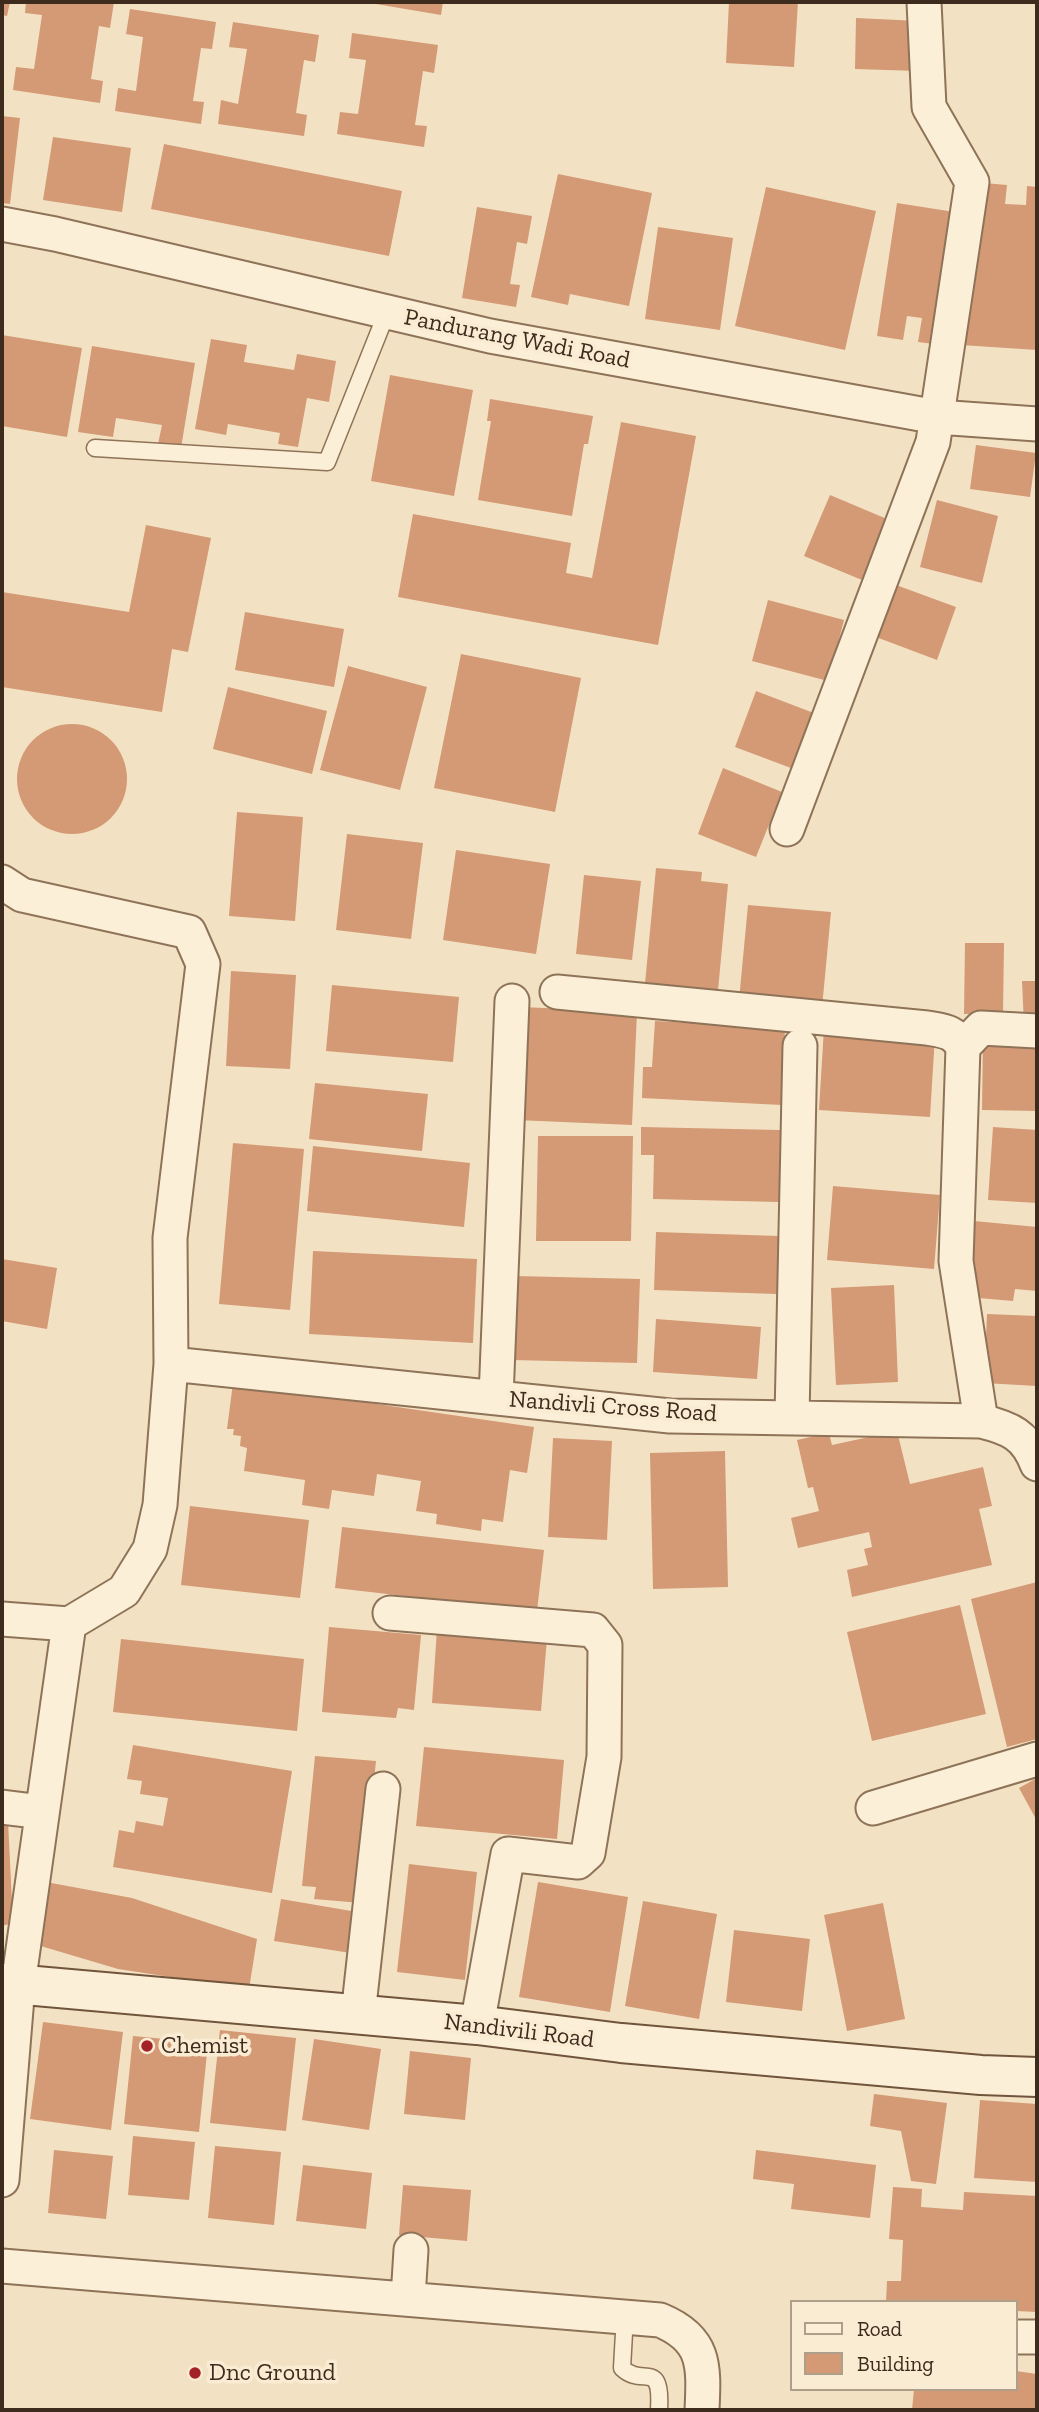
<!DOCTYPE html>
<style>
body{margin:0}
#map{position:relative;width:1039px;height:2412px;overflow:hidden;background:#f2e2c3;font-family:"Zilla Slab",serif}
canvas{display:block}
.frame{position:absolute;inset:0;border:4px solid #3d2b1d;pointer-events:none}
.legend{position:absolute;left:790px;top:2300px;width:228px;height:91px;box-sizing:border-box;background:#f9ecd3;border:2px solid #ae9f8a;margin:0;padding:9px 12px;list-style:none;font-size:21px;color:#3d2b1d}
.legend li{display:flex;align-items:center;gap:14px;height:35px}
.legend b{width:35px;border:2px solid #ae9f8a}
</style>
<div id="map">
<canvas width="1039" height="2412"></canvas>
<div class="frame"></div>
<ul class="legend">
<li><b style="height:9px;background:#fcefd7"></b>Road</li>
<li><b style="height:19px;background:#d49975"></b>Building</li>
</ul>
</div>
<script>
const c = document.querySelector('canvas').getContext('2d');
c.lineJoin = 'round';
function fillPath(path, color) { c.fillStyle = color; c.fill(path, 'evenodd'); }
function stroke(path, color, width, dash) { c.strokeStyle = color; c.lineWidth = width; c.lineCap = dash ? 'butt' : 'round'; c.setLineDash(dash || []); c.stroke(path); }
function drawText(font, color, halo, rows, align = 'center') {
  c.font = font + ' "Zilla Slab",serif'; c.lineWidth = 7; c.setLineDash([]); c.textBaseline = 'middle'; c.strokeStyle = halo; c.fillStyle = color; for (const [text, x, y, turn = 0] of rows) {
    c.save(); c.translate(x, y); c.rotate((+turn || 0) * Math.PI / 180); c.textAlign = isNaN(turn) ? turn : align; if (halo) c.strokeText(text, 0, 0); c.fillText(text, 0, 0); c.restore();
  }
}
fillPath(new Path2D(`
 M 2,2 L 10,2 L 7,16 L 2,15 Z
 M 26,2 L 114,2 L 110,28 L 99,26 L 91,79 L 103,81 L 100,103 L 13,90 L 16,67 L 34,69 L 42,15 L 25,13 Z
 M 364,2 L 443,2 L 441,15 Z
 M 729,2 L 798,2 L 794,67 L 726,63 Z
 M 130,9 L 216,22 L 212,49 L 201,48 L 193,101 L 204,102 L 201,124 L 115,111 L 118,88 L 136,91 L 143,37 L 126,34 Z
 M 856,18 L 919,21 L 918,71 L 855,69 Z
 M 233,22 L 319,35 L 315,62 L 304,60 L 296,113 L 307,115 L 304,136 L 218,124 L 221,100 L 238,104 L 247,49 L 229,47 Z
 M 352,33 L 438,45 L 434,73 L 423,71 L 415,125 L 427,126 L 424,147 L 337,134 L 340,112 L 358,114 L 366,60 L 349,58 Z
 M 2,116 L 20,118 L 10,204 L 2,203 Z
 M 53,137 L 131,148 L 122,212 L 43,200 Z
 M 164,144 L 402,191 L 389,256 L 151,209 Z
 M 558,174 L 652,193 L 629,306 L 570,294 L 568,305 L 531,297 Z
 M 972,182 L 1007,185 L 1005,204 L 1026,205 L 1027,186 L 1037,187 L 1037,350 L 961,345 Z
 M 766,187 L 876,211 L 845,350 L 735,326 Z
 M 897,203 L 961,213 L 941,345 L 918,342 L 922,318 L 907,316 L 903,340 L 877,336 Z
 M 477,207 L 532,216 L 527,244 L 517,242 L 510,284 L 520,285 L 516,307 L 462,298 Z
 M 658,227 L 733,238 L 720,330 L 645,319 Z
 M 2,335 L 82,348 L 67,437 L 2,426 Z
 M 211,339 L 247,345 L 244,362 L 294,370 L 297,354 L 336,361 L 329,402 L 307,398 L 298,447 L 278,444 L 280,433 L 228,424 L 226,435 L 195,429 Z
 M 92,346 L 195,363 L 181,448 L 158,444 L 162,425 L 116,418 L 113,437 L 78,432 Z
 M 390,375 L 473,390 L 454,496 L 371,481 Z
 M 490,399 L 593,416 L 588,444 L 584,444 L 572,516 L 478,500 L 491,421 L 487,421 Z
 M 621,422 L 696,436 L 658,645 L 398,597 L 413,514 L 571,543 L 566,573 L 592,578 Z
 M 976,445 L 1036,453 L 1030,497 L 970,489 Z
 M 830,495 L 887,519 L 862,580 L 804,556 Z
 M 937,500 L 998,516 L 982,583 L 920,567 Z
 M 146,525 L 211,538 L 188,652 L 172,649 L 162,712 L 2,687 L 2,592 L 129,612 Z
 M 896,585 L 956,607 L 937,660 L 876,637 Z
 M 768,600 L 844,620 L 828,681 L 752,661 Z
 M 245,612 L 344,629 L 334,687 L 235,670 Z
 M 461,654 L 581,678 L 555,812 L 434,788 Z
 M 348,666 L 427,687 L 400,790 L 320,770 Z
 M 228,687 L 327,711 L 312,774 L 213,749 Z
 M 756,691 L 819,715 L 799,771 L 735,747 Z
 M17 779a55 55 0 1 1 110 0a55 55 0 1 1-110 0Z
 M 723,768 L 782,792 L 756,857 L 698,834 Z
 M 237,812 L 303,817 L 295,921 L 229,916 Z
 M 347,834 L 423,843 L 411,939 L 336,930 Z
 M 456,850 L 550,864 L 536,954 L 443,940 Z
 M 656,868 L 702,872 L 701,881 L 728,884 L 717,1001 L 644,994 Z
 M 584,875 L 641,881 L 632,960 L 576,954 Z
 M 748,905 L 831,912 L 822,1008 L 739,1000 Z
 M 965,943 L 1004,943 L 1003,1014 L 964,1014 Z
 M 231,971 L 296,975 L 290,1069 L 226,1066 Z
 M 1022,981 L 1037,981 L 1037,1025 L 1024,1025 Z
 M 332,985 L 459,997 L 453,1062 L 326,1051 Z
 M 521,1007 L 637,1012 L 632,1125 L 516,1120 Z
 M 655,1021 L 785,1028 L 782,1105 L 642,1098 L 643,1067 L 652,1067 Z
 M 824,1028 L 935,1035 L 930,1117 L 819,1110 Z
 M 983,1037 L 1037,1038 L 1037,1111 L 982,1110 Z
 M 315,1083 L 428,1094 L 422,1151 L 309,1139 Z
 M 641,1127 L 780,1130 L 779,1202 L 653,1199 L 654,1155 L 641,1155 Z
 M 993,1127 L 1037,1130 L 1037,1203 L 988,1200 Z
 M 538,1136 L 633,1136 L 631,1241 L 536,1241 Z
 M 233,1143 L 304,1149 L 290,1310 L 219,1304 Z
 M 313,1146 L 470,1163 L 464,1227 L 307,1211 Z
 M 833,1186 L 940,1195 L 934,1269 L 827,1260 Z
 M 974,1221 L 1037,1227 L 1037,1291 L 1015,1289 L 1013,1301 L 967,1297 Z
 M 656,1232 L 779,1236 L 777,1294 L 654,1290 Z
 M 313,1251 L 477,1259 L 473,1343 L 309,1334 Z
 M 2,1259 L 57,1268 L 47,1329 L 2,1321 Z
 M 515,1276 L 640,1279 L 637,1363 L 512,1360 Z
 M 894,1285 L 898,1382 L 836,1385 L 831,1288 Z
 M 987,1314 L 1037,1316 L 1037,1386 L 984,1383 Z
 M 656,1319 L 761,1327 L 757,1379 L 653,1372 Z
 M 233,1383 L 534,1427 L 527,1473 L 510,1470 L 503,1522 L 482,1519 L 481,1531 L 436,1524 L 437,1514 L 416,1511 L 421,1481 L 377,1474 L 374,1496 L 332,1490 L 329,1509 L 302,1505 L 305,1480 L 244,1471 L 247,1448 L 240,1446 L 241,1436 L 233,1435 L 234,1429 L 227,1429 Z
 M 897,1431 L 910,1484 L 983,1467 L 992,1506 L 979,1509 L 992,1565 L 852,1597 L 847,1570 L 868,1565 L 864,1549 L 872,1547 L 869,1532 L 798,1548 L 791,1518 L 819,1511 L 813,1487 L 808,1488 L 797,1440 L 829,1433 L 832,1445 Z
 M 553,1438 L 612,1441 L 607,1540 L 548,1537 Z
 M 725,1451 L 728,1587 L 653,1589 L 650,1453 Z
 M 190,1506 L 309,1520 L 300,1598 L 181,1585 Z
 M 342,1527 L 544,1550 L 537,1611 L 335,1588 Z
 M 1037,1582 L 1037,1739 L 1007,1747 L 971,1599 Z
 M 960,1605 L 986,1714 L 872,1741 L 847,1632 Z
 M 329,1627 L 421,1635 L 414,1710 L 398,1708 L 396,1718 L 322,1712 Z
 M 437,1629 L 547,1638 L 541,1711 L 432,1703 Z
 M 121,1639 L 304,1659 L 297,1731 L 113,1712 Z
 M 133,1745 L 292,1771 L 272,1893 L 113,1867 L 119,1830 L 134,1833 L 136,1821 L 163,1826 L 168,1798 L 140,1794 L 142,1781 L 127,1779 Z
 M 424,1747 L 564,1760 L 557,1839 L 416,1826 Z
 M 315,1756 L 376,1761 L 361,1903 L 314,1899 L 316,1887 L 302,1886 Z
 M 1037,1778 L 1037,1821 L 1019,1788 Z
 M 2,1820 L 8,1821 L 13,1923 L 2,1926 Z
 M 409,1864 L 477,1872 L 465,1980 L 397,1972 Z
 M 46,1882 L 132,1898 L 257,1939 L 249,1989 L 118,1969 L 34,1944 Z
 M 538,1882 L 628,1897 L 610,2012 L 519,1997 Z
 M 281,1899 L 363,1913 L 357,1954 L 274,1941 Z
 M 643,1901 L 717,1914 L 699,2019 L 625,2006 Z
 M 883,1903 L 905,2019 L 847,2031 L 824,1915 Z
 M 734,1930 L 810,1939 L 802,2011 L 726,2002 Z
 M 43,2022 L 123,2032 L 111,2130 L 30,2119 Z
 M 220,2030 L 296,2038 L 286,2131 L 210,2123 Z
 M 133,2036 L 208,2043 L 199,2132 L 124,2124 Z
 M 314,2039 L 381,2049 L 369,2130 L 302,2120 Z
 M 410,2051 L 471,2058 L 465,2120 L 404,2114 Z
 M 874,2094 L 947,2103 L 936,2184 L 911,2181 L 901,2131 L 870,2126 Z
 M 980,2100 L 1037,2104 L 1037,2182 L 974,2178 Z
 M 133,2136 L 195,2142 L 189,2200 L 128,2195 Z
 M 215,2146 L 281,2152 L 274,2225 L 208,2218 Z
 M 54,2150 L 113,2156 L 106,2219 L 48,2213 Z
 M 756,2150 L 876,2165 L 870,2218 L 791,2209 L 794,2184 L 753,2179 Z
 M 303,2165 L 372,2173 L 366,2229 L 296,2221 Z
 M 403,2185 L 471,2190 L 467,2241 L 399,2235 Z
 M 893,2187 L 922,2189 L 921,2207 L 963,2210 L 964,2192 L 1037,2196 L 1037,2312 L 1016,2311 L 1016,2302 L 886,2302 L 887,2281 L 901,2281 L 903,2240 L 889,2239 Z
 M 1016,2371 L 1037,2374 L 1037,2410 L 912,2410 L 914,2389 L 1016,2389 Z`), '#d49975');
const lane = new Path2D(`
 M 95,448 L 327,462 L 387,312
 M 625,2315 L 622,2368 C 643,2388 662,2358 659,2410`);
const street = new Path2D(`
 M 2,224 L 55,234 L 490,336 L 937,417 L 1037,424
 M 787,829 L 933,442 L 972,182 L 929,107 L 924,2
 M 2,882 L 22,895 L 189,932 L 203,964 L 170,1238 L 171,1364 L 160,1505 L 150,1549 L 124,1591 L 69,1624 L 18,1985 L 2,2180
 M 557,992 L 927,1028 C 944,1031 954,1031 963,1047 L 956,1261 L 981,1421
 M 963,1047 L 981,1028 L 1037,1031
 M 171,1364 L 670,1416 L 981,1421 C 1010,1428 1026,1435 1037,1464
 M 496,1398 L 512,1001
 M 792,1416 L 800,1046
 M 390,1613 L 593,1630 L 605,1645 L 604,1757 L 588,1853 L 578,1862 L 508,1854 L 477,2025
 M 2,1619 L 69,1624
 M 2,1807 L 42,1812
 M 873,1808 L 1037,1759
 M 358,2015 L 383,1789
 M 2,2266 L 660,2320 C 706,2339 704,2366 702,2410
 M 408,2298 L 411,2250
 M 1016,2337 L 1037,2337`);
const secondary = new Path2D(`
 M 2,1983 L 477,2025 L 621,2043 L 981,2075 L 1037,2077`);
stroke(lane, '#8e7358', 19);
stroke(street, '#8e7358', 37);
stroke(secondary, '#70543b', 42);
stroke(lane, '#fcefd7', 16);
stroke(street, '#fcefd7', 33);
stroke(secondary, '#fcefd7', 38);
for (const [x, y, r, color] of [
 [147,2046,7,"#a32228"],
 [195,2373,7,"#a32228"]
]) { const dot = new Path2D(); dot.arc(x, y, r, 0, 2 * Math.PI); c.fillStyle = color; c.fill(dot); stroke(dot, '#f9ecd3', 2.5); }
drawText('24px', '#3d2b1d', '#f9ecd3', [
 ["Pandurang Wadi Road",517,339,11],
 ["Nandivli Cross Road",613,1407,4],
 ["Nandivili Road",519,2031,7]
]);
drawText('24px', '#3d2b1d', '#f9ecd3', [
 ["Chemist",161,2046],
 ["Dnc Ground",209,2373]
], 'left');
</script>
